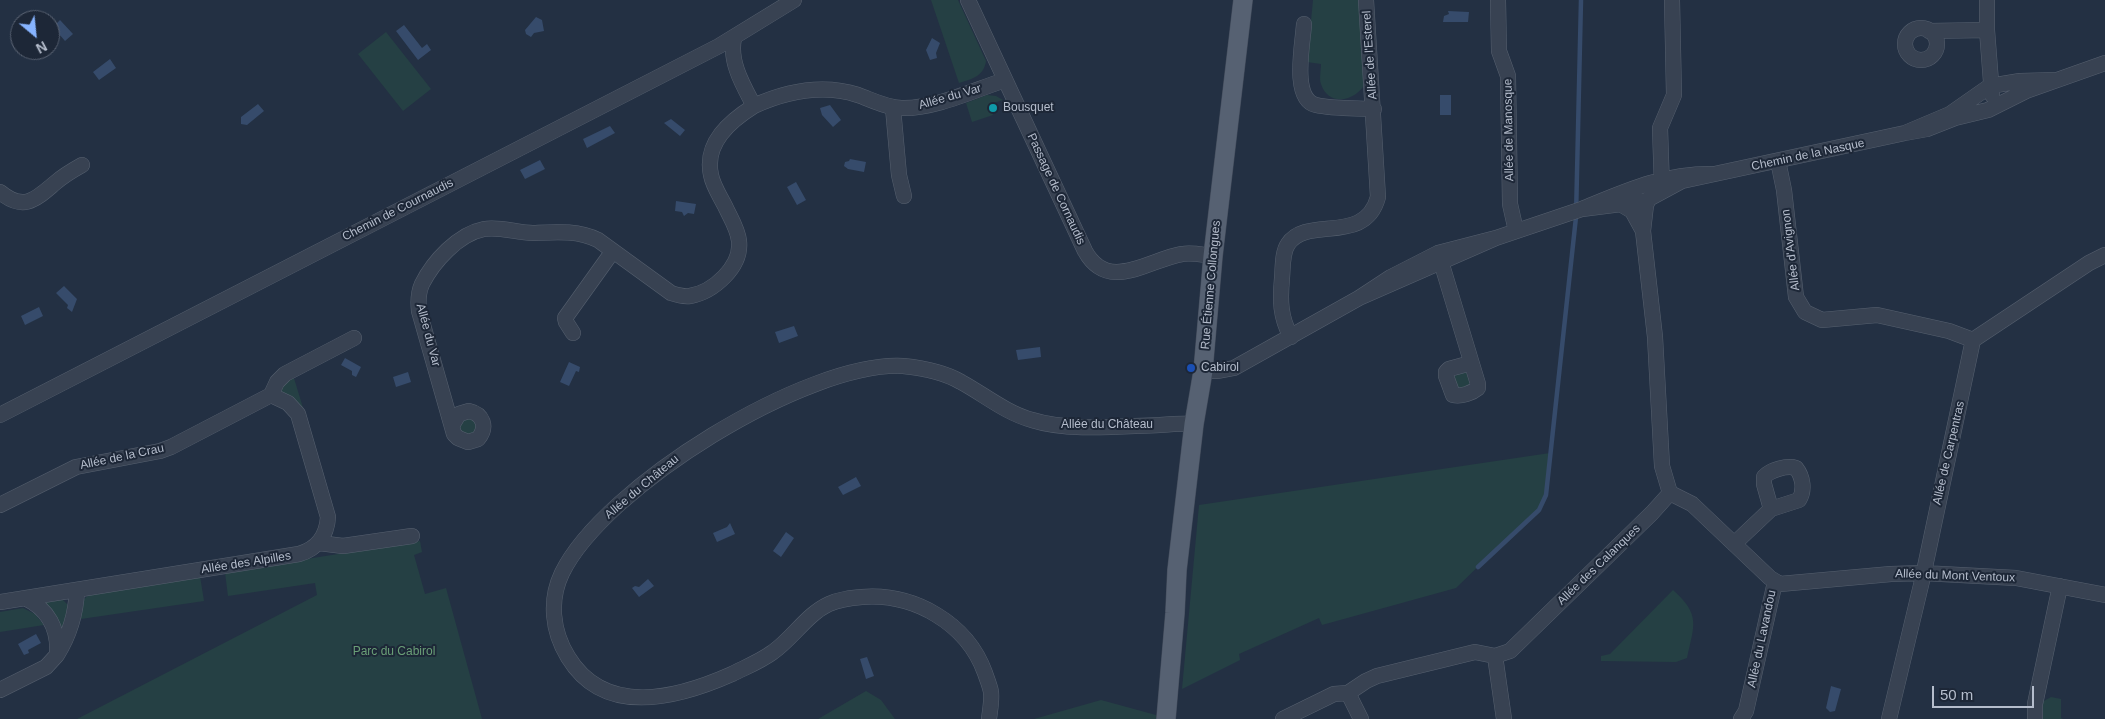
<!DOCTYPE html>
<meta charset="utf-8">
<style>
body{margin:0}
#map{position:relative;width:2105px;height:719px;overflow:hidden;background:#233043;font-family:Helvetica,sans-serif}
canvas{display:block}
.north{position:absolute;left:10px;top:10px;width:50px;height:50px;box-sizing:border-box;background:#1d2737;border:1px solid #5a6373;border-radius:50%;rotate:152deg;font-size:14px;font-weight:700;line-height:20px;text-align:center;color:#b5bdcc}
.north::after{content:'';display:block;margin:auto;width:18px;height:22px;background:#87b4ff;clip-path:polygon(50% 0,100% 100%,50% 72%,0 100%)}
.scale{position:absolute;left:1932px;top:686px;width:102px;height:22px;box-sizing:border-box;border:2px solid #b5bdcc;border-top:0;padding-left:6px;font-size:15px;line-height:18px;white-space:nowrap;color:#b5bdcc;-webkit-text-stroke:4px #1d2737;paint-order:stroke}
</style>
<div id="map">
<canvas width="2105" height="719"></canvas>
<div class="north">N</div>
<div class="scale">50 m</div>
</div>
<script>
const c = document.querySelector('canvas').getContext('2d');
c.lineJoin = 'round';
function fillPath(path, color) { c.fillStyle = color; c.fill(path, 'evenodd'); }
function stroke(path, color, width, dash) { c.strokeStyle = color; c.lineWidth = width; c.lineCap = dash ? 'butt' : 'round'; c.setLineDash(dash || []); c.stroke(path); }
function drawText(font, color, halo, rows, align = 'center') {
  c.font = font + ' Helvetica,sans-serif'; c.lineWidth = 4; c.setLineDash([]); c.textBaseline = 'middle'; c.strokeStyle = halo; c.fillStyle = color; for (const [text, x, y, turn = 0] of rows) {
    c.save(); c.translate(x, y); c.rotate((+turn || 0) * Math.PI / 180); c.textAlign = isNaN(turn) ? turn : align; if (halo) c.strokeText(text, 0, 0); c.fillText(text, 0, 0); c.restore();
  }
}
fillPath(new Path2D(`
 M 931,0 L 958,0 L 986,61 C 984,76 972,79 959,83 Z
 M 1313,0 L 1360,0 L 1366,81 C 1359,100 1329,109 1321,84 C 1319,79 1321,70 1321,64 L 1307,62 Z
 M 386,32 L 431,89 L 403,111 L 358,54 Z
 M 987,95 L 996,96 L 1003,100 L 990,104 L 993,115 L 972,122 L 966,103 Z
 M 1466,371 L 1470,385 L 1459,389 L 1453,377 Z
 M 293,375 L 304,411 L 281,391 L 284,383 Z
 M 473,418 L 478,428 L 471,436 L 460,433 L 459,422 L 462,419 Z
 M 1550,453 L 1546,495 L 1539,510 L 1528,518 L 1456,588 L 1322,625 L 1319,618 L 1239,654 L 1240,660 L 1182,689 L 1199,505 Z
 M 420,541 L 422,552 L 414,555 L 425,594 L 446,588 L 482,719 L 77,719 L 317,595 L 315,583 L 228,596 L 225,572 Z
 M 200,576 L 204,601 L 81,619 C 80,608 80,601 89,595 Z
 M 1673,590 C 1701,615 1694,625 1687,658 L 1676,662 L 1601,661 L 1601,656 L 1610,654 Z
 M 62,599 L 68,605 L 62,633 L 42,602 Z
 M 23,608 L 35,614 L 44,625 L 0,632 L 0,612 Z
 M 866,691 L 881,700 L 895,719 L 818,719 Z
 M 2051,697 L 2061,699 L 2061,718 L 2063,719 L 2041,719 L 2042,702 Z
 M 1101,700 L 1156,715 L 1156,719 L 1034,719 Z`), '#254044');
fillPath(new Path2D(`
 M 1448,11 L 1469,12 L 1468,22 L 1443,22 L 1444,16 L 1449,14 Z
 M 536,17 L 542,20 L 544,31 L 534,33 L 531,37 L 526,34 L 525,30 Z
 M 60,20 L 73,34 L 65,41 L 53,27 Z
 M 404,25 L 422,48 L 427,44 L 431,50 L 418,60 L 396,31 Z
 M 932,38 L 940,43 L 936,53 L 937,58 L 930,60 L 926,50 Z
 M 110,59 L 116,68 L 99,80 L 93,72 Z
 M 1440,95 L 1451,95 L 1451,115 L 1440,115 Z
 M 258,104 L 264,111 L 247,125 L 241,124 L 241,117 Z
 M 830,105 L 841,120 L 833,127 L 822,115 L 820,108 Z
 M 671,119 L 685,130 L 680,136 L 664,123 Z
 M 610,126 L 615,133 L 587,148 L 583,139 Z
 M 850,159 L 866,162 L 864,172 L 848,169 L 844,166 L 845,162 L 849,161 Z
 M 540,160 L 545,169 L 525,179 L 520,170 Z
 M 796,182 L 806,200 L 797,205 L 787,187 Z
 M 676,201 L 696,204 L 694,214 L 688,213 L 684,216 L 682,212 L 675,211 Z
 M 64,286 L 77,299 L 72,312 L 67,308 L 68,305 L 56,293 Z
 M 39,307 L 43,316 L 25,325 L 21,316 Z
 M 794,326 L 798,336 L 779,343 L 775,332 Z
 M 1040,347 L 1041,357 L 1018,360 L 1016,350 Z
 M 345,358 L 361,367 L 356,377 L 352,375 L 352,371 L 341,365 Z
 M 569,362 L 580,367 L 579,372 L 576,371 L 569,386 L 560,382 Z
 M 408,372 L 411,382 L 396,387 L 393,377 Z
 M 856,477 L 861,486 L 843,495 L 838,487 Z
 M 730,523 L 735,534 L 717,542 L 713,533 L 727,527 Z
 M 786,532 L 794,538 L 781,557 L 773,551 Z
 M 648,579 L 654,586 L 639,597 L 632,588 L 635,586 L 639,587 Z
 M 36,634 L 41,643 L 28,650 L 29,653 L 24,655 L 18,644 Z
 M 867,657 L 874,676 L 866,679 L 860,659 Z
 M 1831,686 L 1841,689 L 1835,711 L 1830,712 L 1826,708 Z`), '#364b6b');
stroke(new Path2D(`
 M 1478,567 L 1539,510 L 1546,495 L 1576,217 L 1581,0`), '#364b6b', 4.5);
const minor = new Path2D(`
 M 968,0 L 1085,251 C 1108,293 1148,260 1182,254 C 1192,252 1203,255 1213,256
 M 1498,0 L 1499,51 L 1508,76 L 1510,204 L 1516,231
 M 1987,0 L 1987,30 L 1992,95
 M 1304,24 C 1303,43 1291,99 1316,105 C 1334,109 1355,108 1374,109
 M1905 44a16 16 0 1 1 32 0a16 16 0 1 1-32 0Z
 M 1929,31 L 1987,30
 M 2057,80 L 2020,81 L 1990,86 L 1950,114 L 1905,133 L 1927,129 L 1955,118 L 1988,110 L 2026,91 L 2105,63
 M 754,106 C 787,91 823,84 858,95 C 872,100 887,108 902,108 C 935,109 974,90 1005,80
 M 893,108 L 899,175 L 904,196
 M 1778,161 L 1784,190 L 1796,297 L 1805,312 L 1822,320 L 1877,315 L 1949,331 L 1973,340
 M 1711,174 C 1662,174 1626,191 1582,209 L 1645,201 L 1682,181 L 1905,133
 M 1662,188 L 1660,128 L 1674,95 L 1672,0
 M 0,192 C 24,212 36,199 55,183 C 63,176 73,170 82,165
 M 1622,205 L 1632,211 L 1643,231 L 1646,205 L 1649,199
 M 1643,231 L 1655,337 L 1662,466 L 1670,493
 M 1496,238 L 1438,253 L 1391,277 L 1359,298 L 1496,238 L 1582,209
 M 1439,255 L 1478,384 L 1478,388 C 1472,393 1461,397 1453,395 L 1446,376 L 1446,372 L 1449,369 L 1471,363
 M 573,333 L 566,322 L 565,318 L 613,251
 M 1291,337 C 1280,317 1280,300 1282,278 C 1283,267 1282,253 1288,244 C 1307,215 1365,246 1378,197 L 1366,0
 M 1203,371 L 1218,371 L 1234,368 L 1359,298
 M 271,395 L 277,382 L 285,374 L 354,338
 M 0,415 L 719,46 L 794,0
 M 453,424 L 459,414 L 469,411 C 483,414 488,427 478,439 L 468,442 L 458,438 L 454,434 L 419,311 C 418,302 418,293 422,284 C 433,262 458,234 484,229 C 500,226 517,233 533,233 C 556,232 577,230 598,240 L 671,293 C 677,295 683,297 690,296 C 713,292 742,267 739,241 C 738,229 730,217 725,206 C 720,196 713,186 711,175 C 704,143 730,121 754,106 C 743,85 729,62 734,38
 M 1670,493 L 1692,504 L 1770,578 L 1780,584 L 1891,574 L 1923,573 L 2016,578 L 2105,595
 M 0,505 L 76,467 L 160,451 L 171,447 L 271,395 L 288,403 L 298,414 L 328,517 C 327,535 317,549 299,554 L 0,602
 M 319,543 L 343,546 L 412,536
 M 1734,544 L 1771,509 L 1799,500 C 1805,490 1803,477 1796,468 C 1787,465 1770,470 1764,477 L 1764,484 L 1771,509
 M 25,598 C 48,609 59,629 57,655 C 69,636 76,613 77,590
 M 1495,656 L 1504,719
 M 0,690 L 46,667 L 57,655
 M 1348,693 L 1361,719
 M 989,719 C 990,710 992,701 991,692 C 990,686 987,679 985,673 C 967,623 914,593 862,597 C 851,598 840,599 829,604 C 807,614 793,638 773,652 C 761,661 746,667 732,674 C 678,698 605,718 568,657 C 552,631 549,600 562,573 C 604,487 807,361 903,366 C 923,368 944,372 961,382 C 985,395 1006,413 1032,420 C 1070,432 1121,426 1160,425 C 1171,424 1183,423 1194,424
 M 1283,719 L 1334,694 L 1348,693 L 1366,681 L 1377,676 L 1475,652 L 1495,656 L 1510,651 L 1652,513 L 1670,493
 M 1741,719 L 1746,711 L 1775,582
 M 1889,719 L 1922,581 L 1973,340 L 2089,263 L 2105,255
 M 2035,719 L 2035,704 L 2060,586`);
const major = new Path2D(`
 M 1166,719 L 1175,613 L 1177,570 L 1194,424 L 1203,371 L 1213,256 L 1243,0`);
stroke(minor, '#56606f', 16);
stroke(major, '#424b5b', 20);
stroke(minor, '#384252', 15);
stroke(major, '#566172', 19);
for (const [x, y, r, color] of [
 [993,108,5,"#0f9aa8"],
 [1191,368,5,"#1a4fb4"]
]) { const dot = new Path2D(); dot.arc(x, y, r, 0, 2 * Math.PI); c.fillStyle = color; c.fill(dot); stroke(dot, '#1d2737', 2); }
drawText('12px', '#b5bdcc', '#1d2737', [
 ["Allée de l'Esterel",1370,55,-94],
 ["Allée du Var",950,97,-16],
 ["Allée de Manosque",1509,130,-91],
 ["Chemin de la Nasque",1808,155,-12],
 ["Passage de Cornaudis",1056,189,65],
 ["Chemin de Cournaudis",398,210,-27],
 ["Allée d'Avignon",1791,250,-97],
 ["Rue Étienne Collongues",1211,285,-85],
 ["Allée du Var",428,335,75],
 ["Allée du Château",1107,425],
 ["Allée de Carpentras",1949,453,-77],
 ["Allée de la Crau",122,457,-12],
 ["Allée du Château",642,487,-40],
 ["Allée des Alpilles",246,563,-9],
 ["Allée des Calanques",1599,565,-44],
 ["Allée du Mont Ventoux",1955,576,2],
 ["Allée du Lavandou",1762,639,-78]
]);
drawText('12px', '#b5bdcc', '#1d2737', [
 ["Bousquet",1003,108],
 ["Cabirol",1201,368]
], 'left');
drawText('12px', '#6a9f77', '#1d2737', [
 ["Parc du Cabirol",394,652]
]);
</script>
